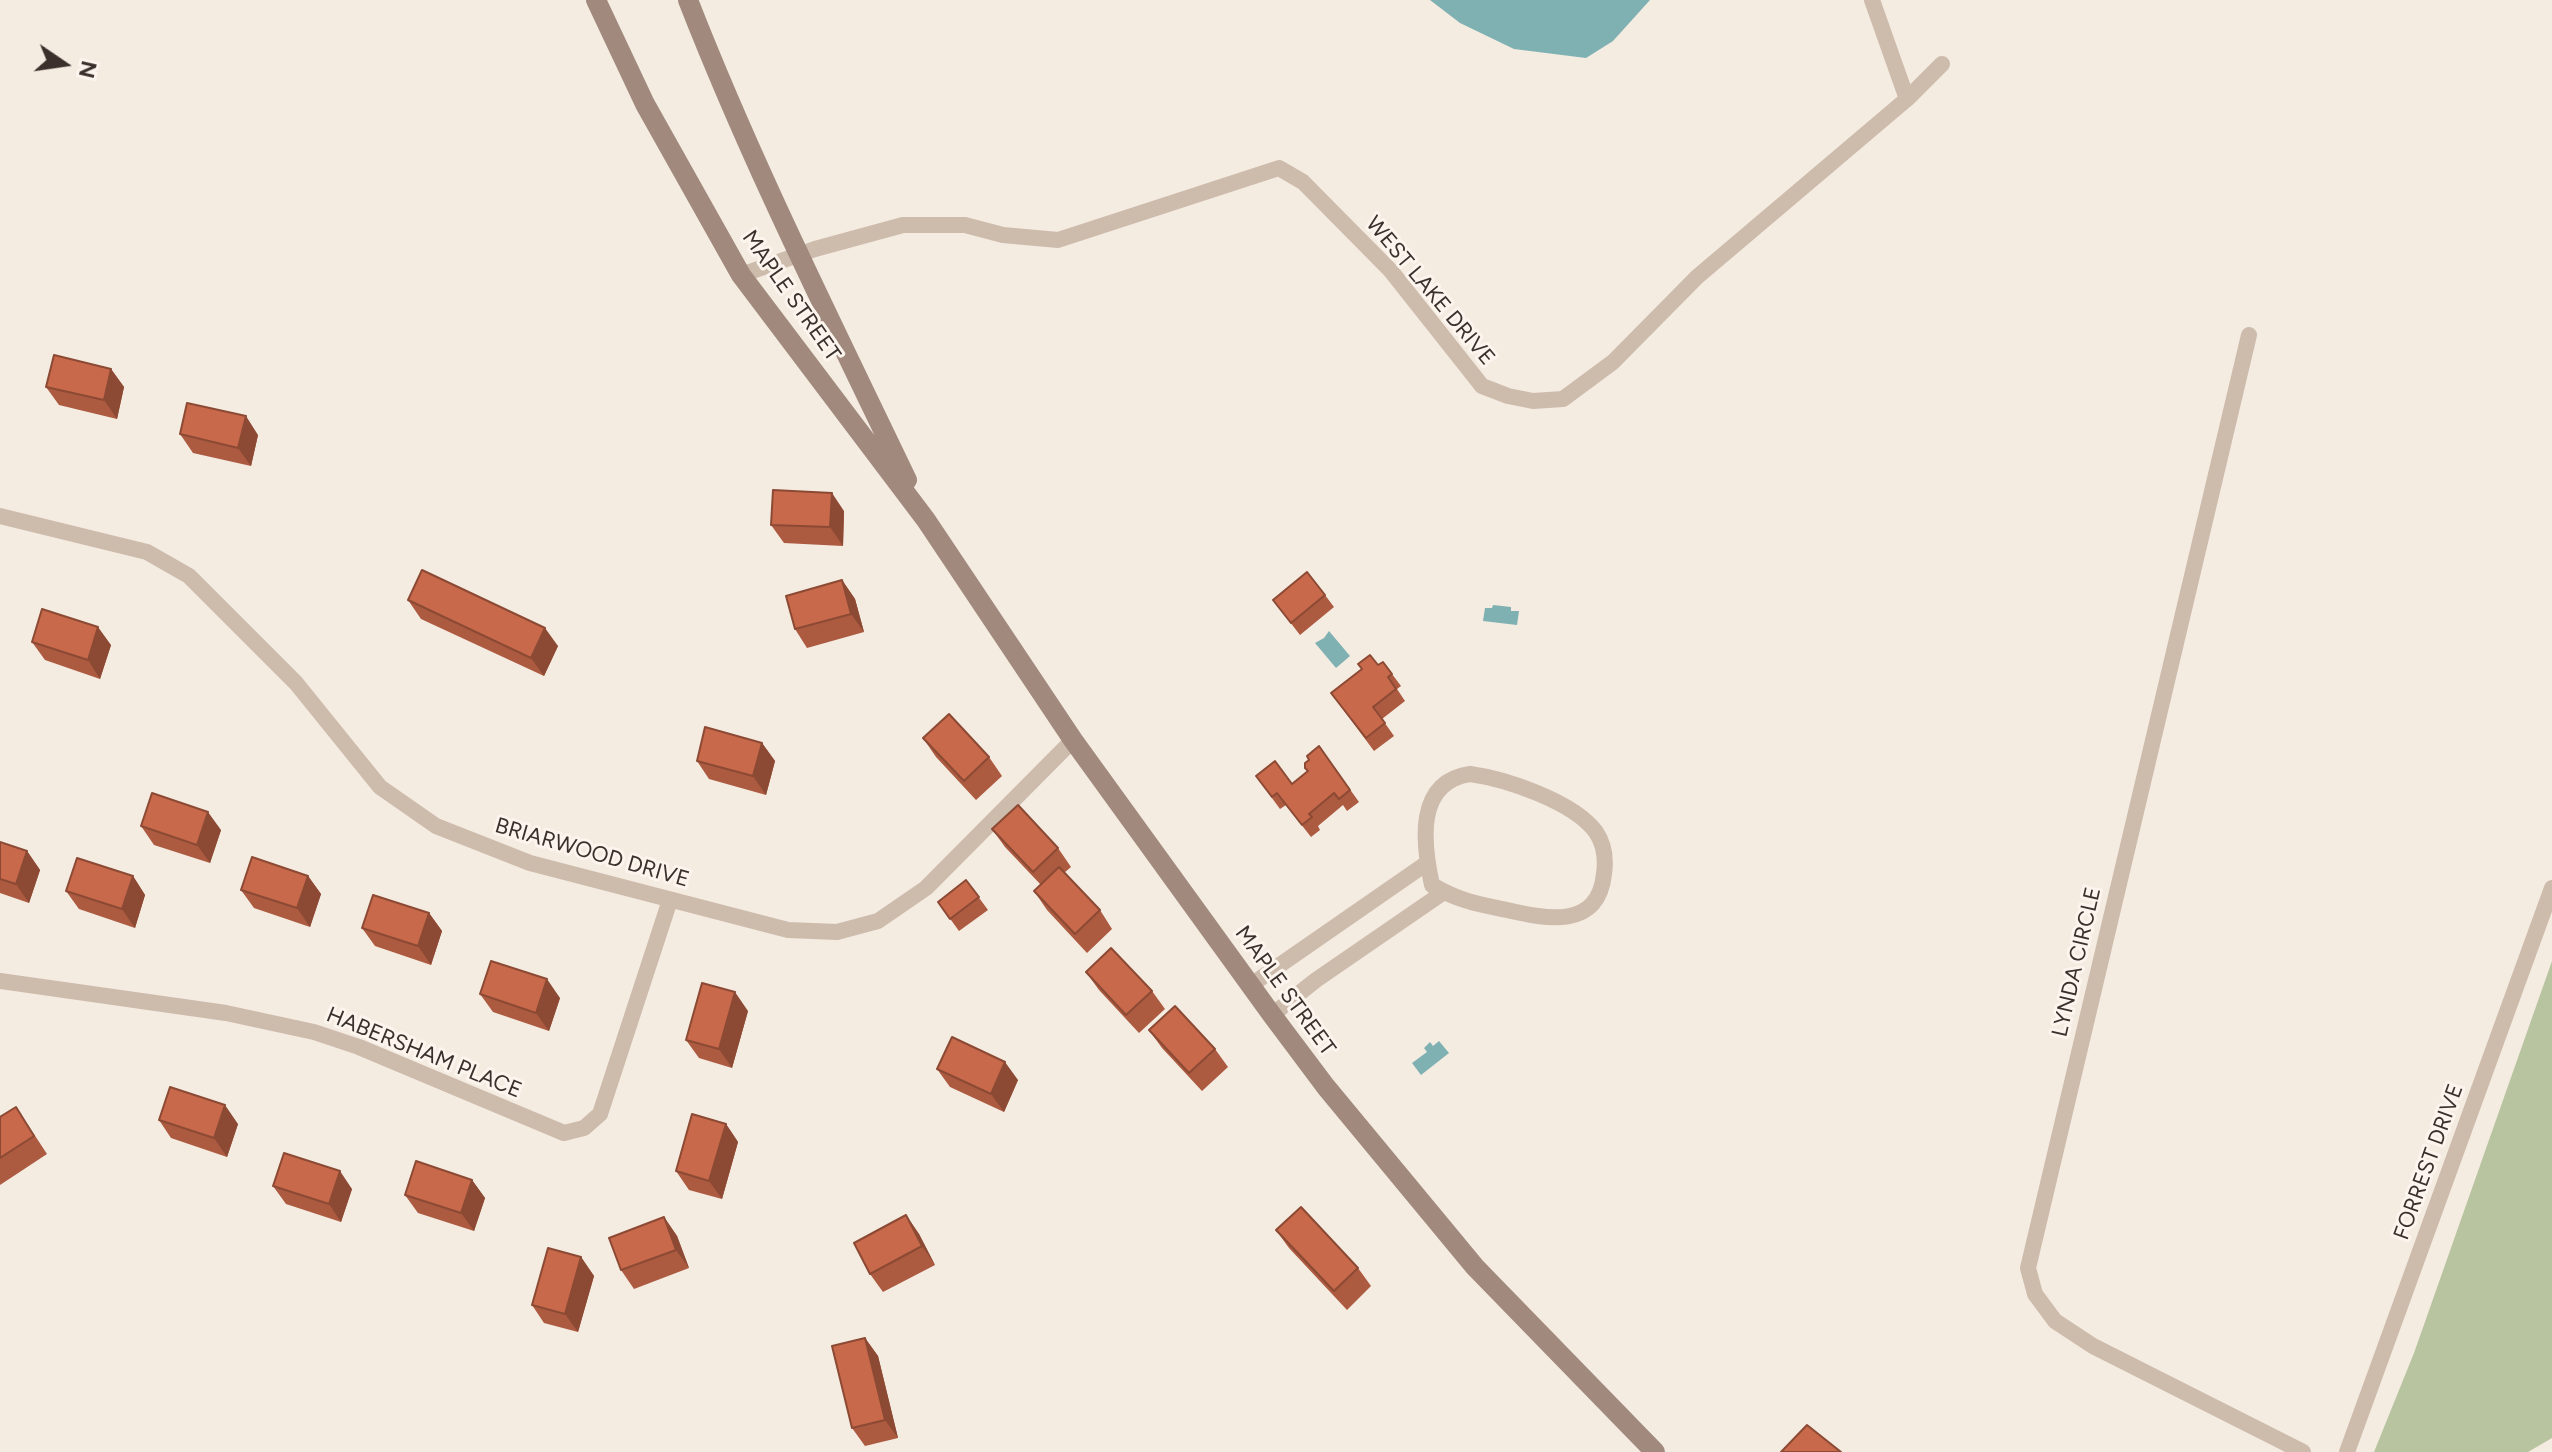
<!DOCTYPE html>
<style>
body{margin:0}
#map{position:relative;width:2552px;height:1452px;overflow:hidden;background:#f4ebe1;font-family:Figtree,sans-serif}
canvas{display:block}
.north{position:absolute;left:24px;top:24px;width:80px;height:80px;-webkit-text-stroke:6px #fbf5ee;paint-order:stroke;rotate:103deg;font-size:22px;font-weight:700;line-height:32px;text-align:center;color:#3b302b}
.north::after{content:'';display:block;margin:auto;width:28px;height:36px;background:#3b302b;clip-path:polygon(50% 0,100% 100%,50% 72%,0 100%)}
</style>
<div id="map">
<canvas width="2552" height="1452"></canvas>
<div class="north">N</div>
</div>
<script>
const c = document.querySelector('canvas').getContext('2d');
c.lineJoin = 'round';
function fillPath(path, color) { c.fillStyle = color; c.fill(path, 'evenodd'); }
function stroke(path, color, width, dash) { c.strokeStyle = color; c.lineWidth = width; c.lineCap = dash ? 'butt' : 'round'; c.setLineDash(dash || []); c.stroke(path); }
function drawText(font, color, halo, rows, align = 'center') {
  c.font = font + ' Figtree,sans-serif'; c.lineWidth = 6; c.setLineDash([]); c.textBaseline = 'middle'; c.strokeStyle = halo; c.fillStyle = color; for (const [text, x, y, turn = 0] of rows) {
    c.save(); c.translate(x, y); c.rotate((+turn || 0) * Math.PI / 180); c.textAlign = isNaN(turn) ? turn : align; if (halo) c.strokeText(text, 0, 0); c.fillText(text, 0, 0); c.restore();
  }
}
fillPath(new Path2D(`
 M 2552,961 L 2552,1438 L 2528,1452 L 2374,1452 L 2414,1353 Z`), '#b8c4a0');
fillPath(new Path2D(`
 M 1430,0 L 1650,0 L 1613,41 L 1586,58 L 1514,49 L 1460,23 Z
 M 1493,605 L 1511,607 L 1511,611 L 1519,611 L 1517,625 L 1483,621 L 1485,608 L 1492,608 Z
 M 1329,631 L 1350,656 L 1336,668 L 1315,643 L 1324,638 Z
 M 1439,1041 L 1449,1053 L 1421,1075 L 1412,1063 L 1427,1052 L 1424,1048 L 1430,1042 L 1433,1046 Z`), '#7fb0b2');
stroke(new Path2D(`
 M 1907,99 L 1942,64
 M 741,275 L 815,249 L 903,225 L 965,225 L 1003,235 L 1058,240 L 1279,168 L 1303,182 L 1391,271 L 1482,386 L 1508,396 L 1533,401 L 1563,399 L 1613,362 L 1697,277 L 1907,99 L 1872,0
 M 2249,335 L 2028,1268 L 2035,1294 L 2055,1321 L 2093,1346 L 2303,1452
 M 0,516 L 147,552 L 189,576 L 296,683 L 380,787 L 436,826 L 530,863 L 788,930 L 837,932 L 878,921 L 926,888 L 1073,740
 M 1470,774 C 1507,779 1574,802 1596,832 C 1604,844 1606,860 1604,874 C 1598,930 1546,919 1507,910 C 1477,904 1459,901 1432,885 C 1423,844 1415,782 1470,774 Z
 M 0,981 L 226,1013 L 314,1032 L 359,1047 L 564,1133 L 584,1128 L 600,1114 L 670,900
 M 1251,985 L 1427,863
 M 1272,1015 L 1316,980 L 1444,892
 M 2347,1452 L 2552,888`), '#cdbbac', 16);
stroke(new Path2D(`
 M 596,0 L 645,104 L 741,275 L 926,520 L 1073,740 L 1272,1015 L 1326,1087 L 1475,1267 L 1655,1452
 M 688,0 C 752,164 831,321 907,480`), '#a18a7d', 20);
fillPath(new Path2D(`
 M 111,369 L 124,387 L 117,419 L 59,405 L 46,387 Z
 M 180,434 L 258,435 L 251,466 L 193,453 Z
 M 844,511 L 843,546 L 784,543 L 771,525 Z
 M 842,580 L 855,599 L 864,632 L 807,648 L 795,629 Z
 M 1325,595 L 1334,607 L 1300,635 L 1273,600 Z
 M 408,600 L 558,646 L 544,676 L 421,619 Z
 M 32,642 L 111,645 L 100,679 L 45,660 Z
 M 1378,665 L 1392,674 L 1401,686 L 1397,689 L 1405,701 L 1382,719 L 1394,736 L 1374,751 L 1331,693 Z
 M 923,738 L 989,757 L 1002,776 L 976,800 L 936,757 Z
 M 762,743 L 775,761 L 766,795 L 709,779 L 697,761 Z
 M 1319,746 L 1359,802 L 1347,811 L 1343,805 L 1318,826 L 1320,830 L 1311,837 L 1286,805 L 1280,809 L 1256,776 L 1292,784 L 1308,771 L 1309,760 Z
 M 141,826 L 221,830 L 210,863 L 154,845 Z
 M 992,829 L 1058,848 L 1071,867 L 1064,873 L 1100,910 L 1112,929 L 1087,953 L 1047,910 L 1034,891 L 1041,885 L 1005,847 Z
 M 0,842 L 27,851 L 40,870 L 29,903 L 0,893 Z
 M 133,876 L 145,895 L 135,928 L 79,909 L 66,891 Z
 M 308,876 L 321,894 L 310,927 L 254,908 L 241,890 Z
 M 966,880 L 988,910 L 959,931 L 938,902 Z
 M 429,913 L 442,931 L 431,965 L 375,946 L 362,928 Z
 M 1086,972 L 1152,991 L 1165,1009 L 1139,1033 L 1099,990 Z
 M 480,994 L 560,998 L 549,1031 L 493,1012 Z
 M 748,1011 L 732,1068 L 699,1058 L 686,1040 Z
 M 1149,1030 L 1215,1049 L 1228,1067 L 1202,1091 L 1162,1048 Z
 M 937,1069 L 1018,1080 L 1004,1112 L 950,1087 Z
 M 0,1117 L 28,1125 L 47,1154 L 0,1185 Z
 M 159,1120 L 238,1124 L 227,1157 L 171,1138 Z
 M 726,1124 L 738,1142 L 722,1199 L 689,1190 L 676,1171 Z
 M 472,1180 L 485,1198 L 474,1231 L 418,1213 L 405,1195 Z
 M 273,1186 L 352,1189 L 341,1222 L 286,1204 Z
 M 906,1215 L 919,1234 L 935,1265 L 883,1292 L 870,1274 Z
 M 664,1217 L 677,1236 L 689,1268 L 634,1289 L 621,1270 Z
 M 1276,1230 L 1358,1268 L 1371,1286 L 1347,1310 L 1289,1248 Z
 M 581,1257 L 594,1276 L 578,1332 L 544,1323 L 532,1305 Z
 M 865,1338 L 878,1356 L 898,1438 L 865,1446 L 852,1428 Z`), '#ac5a40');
fillPath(new Path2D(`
 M 111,369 L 124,387 L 117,419 L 104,400 Z
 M 246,416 L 258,435 L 251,466 L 238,448 Z
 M 832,493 L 844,511 L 843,546 L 830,527 Z
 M 842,580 L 855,599 L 864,632 L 851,614 Z
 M 98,627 L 111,645 L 100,679 L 88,660 Z
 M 545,628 L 558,646 L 544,676 L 531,658 Z
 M 762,743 L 775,761 L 766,795 L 753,776 Z
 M 208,812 L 221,830 L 210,863 L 197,845 Z
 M 27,851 L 40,870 L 29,903 L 16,884 Z
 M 133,876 L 145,895 L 135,928 L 122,909 Z
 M 308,876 L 321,894 L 310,927 L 297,908 Z
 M 429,913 L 442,931 L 431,965 L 418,946 Z
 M 547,979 L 560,998 L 549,1031 L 536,1013 Z
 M 735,992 L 748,1011 L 732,1068 L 719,1049 Z
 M 1005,1062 L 1018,1080 L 1004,1112 L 991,1094 Z
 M 225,1105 L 238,1124 L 227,1157 L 214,1138 Z
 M 726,1124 L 738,1142 L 722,1199 L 709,1181 Z
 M 340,1171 L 352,1189 L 341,1222 L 329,1204 Z
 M 472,1180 L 485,1198 L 474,1231 L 461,1213 Z
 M 906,1215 L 919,1234 L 935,1265 L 922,1246 Z
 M 664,1217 L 677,1236 L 689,1268 L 676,1250 Z
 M 581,1257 L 594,1276 L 578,1332 L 565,1314 Z
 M 865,1338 L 878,1356 L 898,1438 L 885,1420 Z`), '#8c4a34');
const building = new Path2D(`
 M 54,355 L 111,369 L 104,400 L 46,387 Z
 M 187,403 L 246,416 L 238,448 L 180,434 Z
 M 773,490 L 832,493 L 830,527 L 771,525 Z
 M 422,570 L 545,628 L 531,658 L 408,600 Z
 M 1307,572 L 1325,595 L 1291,623 L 1273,600 Z
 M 842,580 L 851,614 L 795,629 L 786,596 Z
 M 42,609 L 98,627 L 88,660 L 32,642 Z
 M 1370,655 L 1378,665 L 1383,662 L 1392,674 L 1388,677 L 1396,689 L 1373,707 L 1385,723 L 1366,738 L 1331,693 L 1362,669 L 1358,664 Z
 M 949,714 L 989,757 L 964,781 L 923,738 Z
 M 705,727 L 762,743 L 753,776 L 697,761 Z
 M 1319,746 L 1350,790 L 1339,799 L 1334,793 L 1309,814 L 1312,817 L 1302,825 L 1277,793 L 1272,797 L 1256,776 L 1275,761 L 1292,784 L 1308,771 L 1305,768 L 1305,763 L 1309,760 L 1307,756 Z
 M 152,793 L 208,812 L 197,845 L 141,826 Z
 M 1018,805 L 1058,848 L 1033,872 L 992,829 Z
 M 0,842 L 27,851 L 16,884 L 0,879 Z
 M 252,857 L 308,876 L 297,908 L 241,890 Z
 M 77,858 L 133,876 L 122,909 L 66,891 Z
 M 1059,867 L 1100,910 L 1075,934 L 1034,891 Z
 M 966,880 L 979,897 L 950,919 L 938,902 Z
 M 373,895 L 429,913 L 418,946 L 362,928 Z
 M 1111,948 L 1152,991 L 1126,1015 L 1086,972 Z
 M 491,961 L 547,979 L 536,1013 L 480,994 Z
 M 702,983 L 735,992 L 719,1049 L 686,1040 Z
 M 1175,1006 L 1215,1049 L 1189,1073 L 1149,1030 Z
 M 952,1037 L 1005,1062 L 991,1094 L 937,1069 Z
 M 170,1087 L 225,1105 L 214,1138 L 159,1120 Z
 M 16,1107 L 34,1136 L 0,1158 L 0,1117 Z
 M 692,1114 L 726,1124 L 709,1181 L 676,1171 Z
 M 284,1153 L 340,1171 L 329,1204 L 273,1186 Z
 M 416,1161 L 472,1180 L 461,1213 L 405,1195 Z
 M 1301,1207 L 1358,1268 L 1334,1291 L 1276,1230 Z
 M 906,1215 L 922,1246 L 870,1274 L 854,1243 Z
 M 664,1217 L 676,1250 L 621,1270 L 609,1238 Z
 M 548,1248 L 581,1257 L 565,1314 L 532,1305 Z
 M 865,1338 L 885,1420 L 852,1428 L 832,1346 Z
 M 1807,1425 L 1841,1452 L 1781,1452 Z`);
fillPath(building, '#c8694b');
stroke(building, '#8c4a34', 2);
drawText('22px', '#3b302b', '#fbf5ee', [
 ["WEST LAKE DRIVE",1430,291,50],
 ["MAPLE STREET",791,296,55],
 ["BRIARWOOD DRIVE",592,853,16],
 ["LYNDA CIRCLE",2077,962,-77],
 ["MAPLE STREET",1285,991,54],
 ["HABERSHAM PLACE",424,1053,22],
 ["FORREST DRIVE",2429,1162,-70]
]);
</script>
